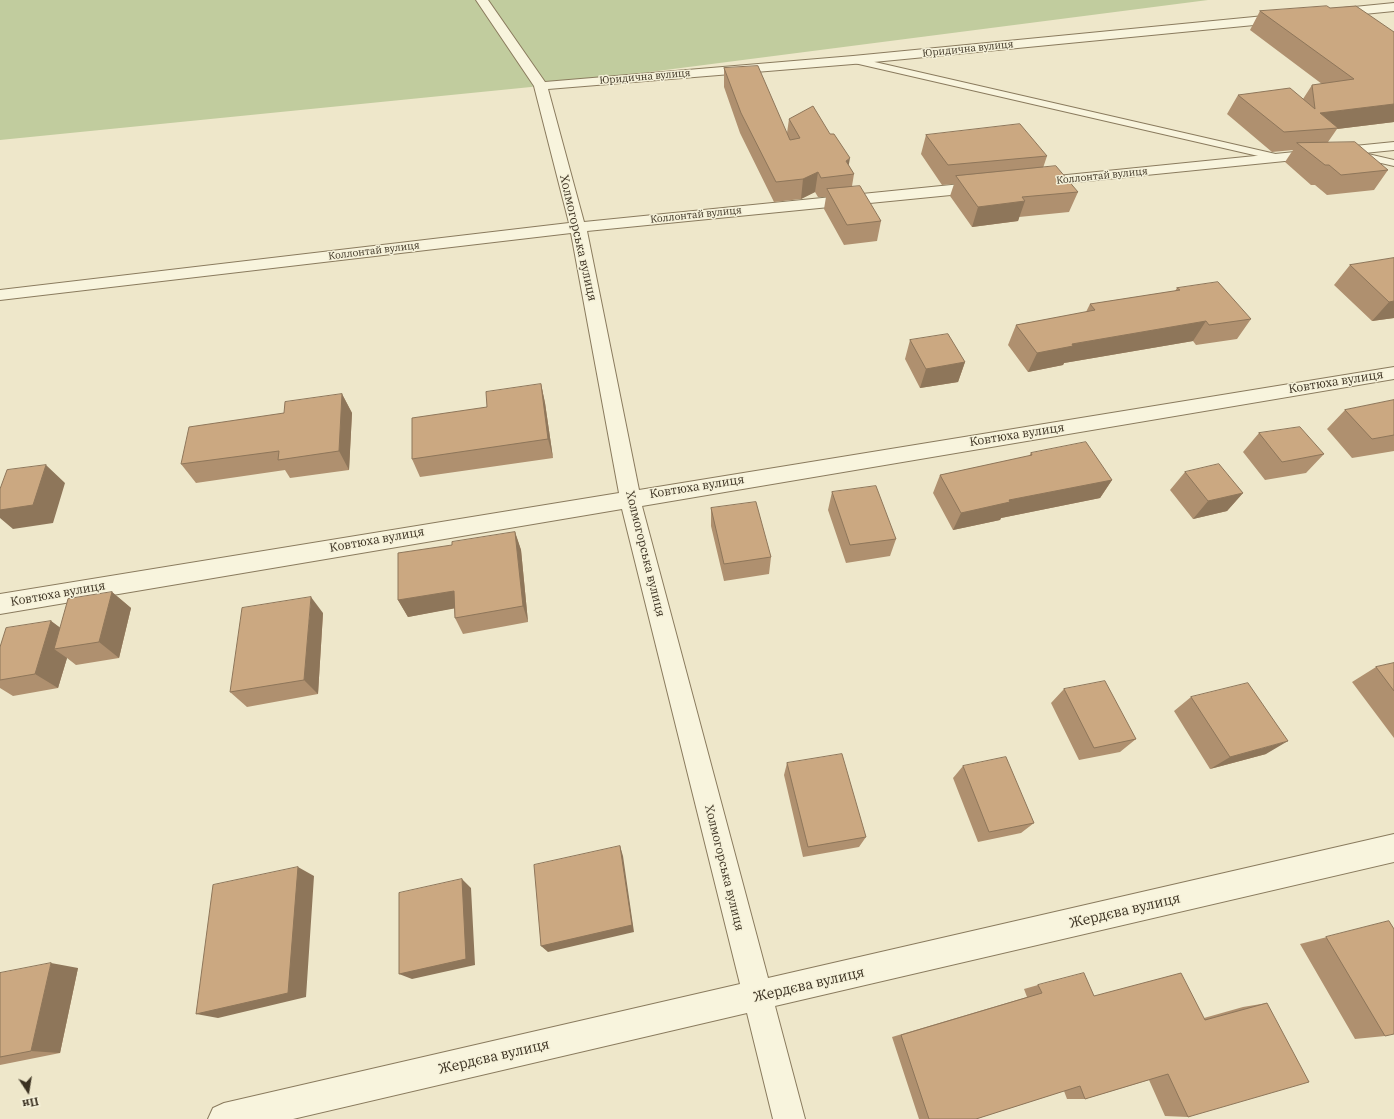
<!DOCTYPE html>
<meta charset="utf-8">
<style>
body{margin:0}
#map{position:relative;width:1394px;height:1119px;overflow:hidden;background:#eee7ca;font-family:"IBM Plex Serif",serif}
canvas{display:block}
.north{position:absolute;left:8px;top:1071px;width:40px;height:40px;-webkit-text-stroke:3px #f5f1d9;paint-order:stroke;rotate:168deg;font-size:11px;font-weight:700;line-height:16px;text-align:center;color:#3b3121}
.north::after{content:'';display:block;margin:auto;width:14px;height:18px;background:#3b3121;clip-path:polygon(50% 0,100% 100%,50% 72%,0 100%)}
</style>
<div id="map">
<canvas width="1394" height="1119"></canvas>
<div class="north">Пн</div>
</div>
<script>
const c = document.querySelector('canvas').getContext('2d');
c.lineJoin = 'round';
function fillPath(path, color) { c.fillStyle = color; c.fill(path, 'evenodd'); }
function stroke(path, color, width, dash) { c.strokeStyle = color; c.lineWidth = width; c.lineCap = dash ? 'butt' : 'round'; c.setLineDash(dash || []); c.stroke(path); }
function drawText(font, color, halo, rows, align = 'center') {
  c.font = font + ' "IBM Plex Serif",serif'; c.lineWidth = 3; c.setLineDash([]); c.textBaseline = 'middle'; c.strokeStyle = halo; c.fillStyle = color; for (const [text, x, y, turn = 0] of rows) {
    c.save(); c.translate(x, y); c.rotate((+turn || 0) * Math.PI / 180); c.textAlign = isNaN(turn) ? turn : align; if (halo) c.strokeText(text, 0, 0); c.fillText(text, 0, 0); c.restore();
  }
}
fillPath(new Path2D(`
 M 0,0 L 1208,0 L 541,86 L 0,140 Z`), '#c1cc9e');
const service = new Path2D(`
 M 853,57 L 1280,155 L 1288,155 L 1294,158 L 1288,161 L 1280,161 L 850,62 L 848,60 Z
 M 1353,154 L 1368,154 L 1394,160 L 1394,166 L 1368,160 L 1349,159 L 1347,157 L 1349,155 Z`);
const minor = new Path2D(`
 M 476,0 L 488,0 L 545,82 L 853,56 L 1285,14 L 1289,15 L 1291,18 L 1285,22 L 853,64 L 548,89 L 584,222 L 981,182 L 986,184 L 989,187 L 986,190 L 981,192 L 587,231 L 639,490 L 1394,367 L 1394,379 L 642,506 L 768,978 L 1394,834 L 1394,862 L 775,1006 L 805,1119 L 773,1119 L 747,1013 L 293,1119 L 208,1119 L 213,1108 L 224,1103 L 740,984 L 622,509 L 0,614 L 0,594 L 619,493 L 571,233 L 0,300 L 0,290 L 569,223 L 534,86 Z
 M 1394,3 L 1394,11 L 1334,17 L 1328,13 L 1334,9 Z
 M 1394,142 L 1394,150 L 1037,186 L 1032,185 L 1030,182 L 1032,179 L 1037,178 Z`);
stroke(service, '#8a7b5e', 2);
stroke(minor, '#8a7b5e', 2);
fillPath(service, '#f8f4dd');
fillPath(minor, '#f8f4dd');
fillPath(new Path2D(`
 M 1330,8 L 1394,32 L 1394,122 L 1337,129 L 1328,142 L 1388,170 L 1374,190 L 1327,195 L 1315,185 L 1311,185 L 1285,162 L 1293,150 L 1272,152 L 1227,114 L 1238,95 L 1303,99 L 1312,85 L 1322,84 L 1250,30 L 1260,11 Z
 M 724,68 L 787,133 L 789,119 L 848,166 L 854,174 L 852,186 L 881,221 L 877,241 L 844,245 L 824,209 L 826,197 L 818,197 L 815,192 L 801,199 L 774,202 L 740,133 L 724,87 Z
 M 926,135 L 1047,156 L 1043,168 L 1078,192 L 1069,212 L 1019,217 L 1018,221 L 972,227 L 950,196 L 954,184 L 942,185 L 921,154 Z
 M 1394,258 L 1394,318 L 1372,321 L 1334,285 L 1350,265 Z
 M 1177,288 L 1251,319 L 1237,339 L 1196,345 L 1193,341 L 1064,363 L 1063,365 L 1028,372 L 1008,345 L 1016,325 L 1086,312 L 1090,304 L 1175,291 Z
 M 910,340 L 965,362 L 958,382 L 920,388 L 905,359 Z
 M 541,384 L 545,403 L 553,458 L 420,477 L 412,459 L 487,407 Z
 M 342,394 L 352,413 L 349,470 L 290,478 L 285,470 L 196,483 L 181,464 L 284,413 Z
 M 1394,400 L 1394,451 L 1352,458 L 1327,429 L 1345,410 Z
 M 1259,433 L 1324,454 L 1306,473 L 1265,480 L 1243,452 Z
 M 1031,453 L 1112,480 L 1100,498 L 1001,518 L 1000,520 L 953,530 L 933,493 L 940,475 L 1029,456 Z
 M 1185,472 L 1243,493 L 1227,511 L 1193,519 L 1170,490 Z
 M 832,492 L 896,539 L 890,556 L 846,563 L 828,510 Z
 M 711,508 L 771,557 L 769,574 L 724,581 L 711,526 Z
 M 515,532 L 521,550 L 528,622 L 463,634 L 455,618 L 454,608 L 408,617 L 398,600 L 452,545 Z
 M 112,592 L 131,608 L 119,658 L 76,665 L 67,658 L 58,688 L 13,696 L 0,688 L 0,647 L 51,621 L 60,628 Z
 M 323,613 L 318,694 L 247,707 L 230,692 Z
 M 1394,663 L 1394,738 L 1352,682 L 1376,667 Z
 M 1064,689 L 1136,739 L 1120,752 L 1079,760 L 1051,703 Z
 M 1191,697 L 1266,754 L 1210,769 L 1174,711 Z
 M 787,763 L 866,837 L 859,847 L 803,857 L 784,775 Z
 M 963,766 L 1034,823 L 1021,833 L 978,842 L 953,778 Z
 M 1389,921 L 1385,1036 L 1355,1039 L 1300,944 Z
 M 78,968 L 60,1053 L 0,1065 L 0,973 Z
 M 1038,985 L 1204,1018 L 1243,1007 L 1267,1003 L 1188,1117 L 1165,1116 L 1149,1080 L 1085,1099 L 1067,1099 L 1064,1091 L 976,1119 L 919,1119 L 892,1037 L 1027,997 L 1024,989 Z`), '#af906f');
fillPath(new Path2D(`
 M 1394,104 L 1394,122 L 1337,129 L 1338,128 L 1320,113 Z
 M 850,158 L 847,175 L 846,161 Z
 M 818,172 L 815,192 L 801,199 L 803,179 Z
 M 1025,201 L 1018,221 L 972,227 L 978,207 Z
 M 1394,301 L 1394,318 L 1372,321 L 1389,302 Z
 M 1206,321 L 1193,341 L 1064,363 L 1063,365 L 1028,372 L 1037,353 L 1072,344 Z
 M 965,362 L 958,382 L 920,388 L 926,369 Z
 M 541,384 L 545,403 L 553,458 L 548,439 Z
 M 342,394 L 352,413 L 349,470 L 339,451 Z
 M 46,465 L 65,483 L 53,523 L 13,529 L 0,518 L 0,510 Z
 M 1112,480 L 1100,498 L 1001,518 L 1000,520 L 953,530 L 961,513 L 1009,500 Z
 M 1243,493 L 1227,511 L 1193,519 L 1208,501 Z
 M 515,532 L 521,550 L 528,622 L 523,606 Z
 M 454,591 L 462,607 L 408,617 L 398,600 Z
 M 112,592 L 131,608 L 119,658 L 99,642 Z
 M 311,597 L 323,613 L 318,694 L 304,680 Z
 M 51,621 L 73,637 L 54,649 L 67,658 L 58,688 L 35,674 Z
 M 1288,741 L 1266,754 L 1210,769 L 1230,757 Z
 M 620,846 L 623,856 L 634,932 L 548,952 L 541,946 Z
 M 298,867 L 314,876 L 306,997 L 218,1018 L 196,1014 Z
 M 462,879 L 471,888 L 475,965 L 412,979 L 399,974 Z
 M 51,963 L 78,968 L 60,1053 L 31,1051 Z`), '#8e765a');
const building = new Path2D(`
 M 1327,6 L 1330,8 L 1356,6 L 1394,32 L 1394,104 L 1320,113 L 1338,128 L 1284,132 L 1238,95 L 1290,88 L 1315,109 L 1312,85 L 1354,79 L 1260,11 Z
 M 758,66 L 790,140 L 800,138 L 789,119 L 813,106 L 830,134 L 834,134 L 850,158 L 846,161 L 854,174 L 821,178 L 818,172 L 803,179 L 776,182 L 741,113 L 724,68 Z
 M 1020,124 L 1047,156 L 948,165 L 926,135 Z
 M 1355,142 L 1388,170 L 1341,175 L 1329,165 L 1325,165 L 1297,143 Z
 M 1056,166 L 1078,192 L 1022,197 L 1025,201 L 978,207 L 956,176 Z
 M 860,186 L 881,221 L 847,225 L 827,189 Z
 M 1394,258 L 1394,301 L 1389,302 L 1350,265 Z
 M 1218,282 L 1251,319 L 1209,325 L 1206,321 L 1072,344 L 1073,346 L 1037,353 L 1016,325 L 1095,310 L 1090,304 L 1180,290 L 1177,288 Z
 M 948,334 L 965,362 L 926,369 L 910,340 Z
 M 541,384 L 548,439 L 412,459 L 412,418 L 487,407 L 486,392 Z
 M 342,394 L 339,451 L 278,460 L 279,451 L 181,464 L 189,427 L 284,413 L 285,402 Z
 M 1394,400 L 1394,435 L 1372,439 L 1345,410 Z
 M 1300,427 L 1324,454 L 1282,462 L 1259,433 Z
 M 1086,442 L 1112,480 L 1009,500 L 1010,502 L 961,513 L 940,475 L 1032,455 L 1031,453 Z
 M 1219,464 L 1243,493 L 1208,501 L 1185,472 Z
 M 46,465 L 33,505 L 0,510 L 0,489 L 7,470 Z
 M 876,486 L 896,539 L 850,545 L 832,492 Z
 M 756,502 L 771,557 L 724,564 L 711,508 Z
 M 515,532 L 523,606 L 455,618 L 454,591 L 398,600 L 398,553 L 452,545 L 452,542 Z
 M 112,592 L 99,642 L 54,649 L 68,599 Z
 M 311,597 L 304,680 L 230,692 L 242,608 Z
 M 51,621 L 35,674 L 0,680 L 0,647 L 6,628 Z
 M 1394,663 L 1394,691 L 1376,667 Z
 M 1105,681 L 1136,739 L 1094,748 L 1064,689 Z
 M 1248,683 L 1288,741 L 1230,757 L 1191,697 Z
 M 842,754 L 866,837 L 808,847 L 787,763 Z
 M 1006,757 L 1034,823 L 989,832 L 963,766 Z
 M 620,846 L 632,925 L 541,946 L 534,865 Z
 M 298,867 L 288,993 L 196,1014 L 213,885 Z
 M 462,879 L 466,959 L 399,974 L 399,893 Z
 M 1389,921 L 1394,929 L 1394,1034 L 1385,1036 L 1326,937 Z
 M 51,963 L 31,1051 L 0,1057 L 0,973 Z
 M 1084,973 L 1094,996 L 1181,973 L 1205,1020 L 1267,1003 L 1309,1082 L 1188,1117 L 1168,1074 L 1085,1099 L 1080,1086 L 976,1119 L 929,1119 L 901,1035 L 1042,993 L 1038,985 Z`);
fillPath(building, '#cba881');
stroke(building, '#8e765a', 1);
drawText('10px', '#3b3121', '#f5f1d9', [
 ["Юридична вулиця",968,49,-6],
 ["Юридична вулиця",645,77,-5],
 ["Коллонтай вулиця",1102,176,-6],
 ["Коллонтай вулиця",696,215,-6],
 ["Коллонтай вулиця",374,251,-7]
]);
drawText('12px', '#3b3121', '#f5f1d9', [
 ["Холмогорська вулиця",578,238,77],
 ["Ковтюха вулиця",1336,382,-9],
 ["Ковтюха вулиця",1017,435,-9],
 ["Ковтюха вулиця",697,487,-9],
 ["Ковтюха вулиця",377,540,-10],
 ["Холмогорська вулиця",645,554,76],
 ["Ковтюха вулиця",58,594,-10],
 ["Холмогорська вулиця",724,868,76]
]);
drawText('14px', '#3b3121', '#f5f1d9', [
 ["Жердєва вулиця",1125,911,-13],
 ["Жердєва вулиця",809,985,-13],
 ["Жердєва вулиця",494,1057,-13]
]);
</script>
